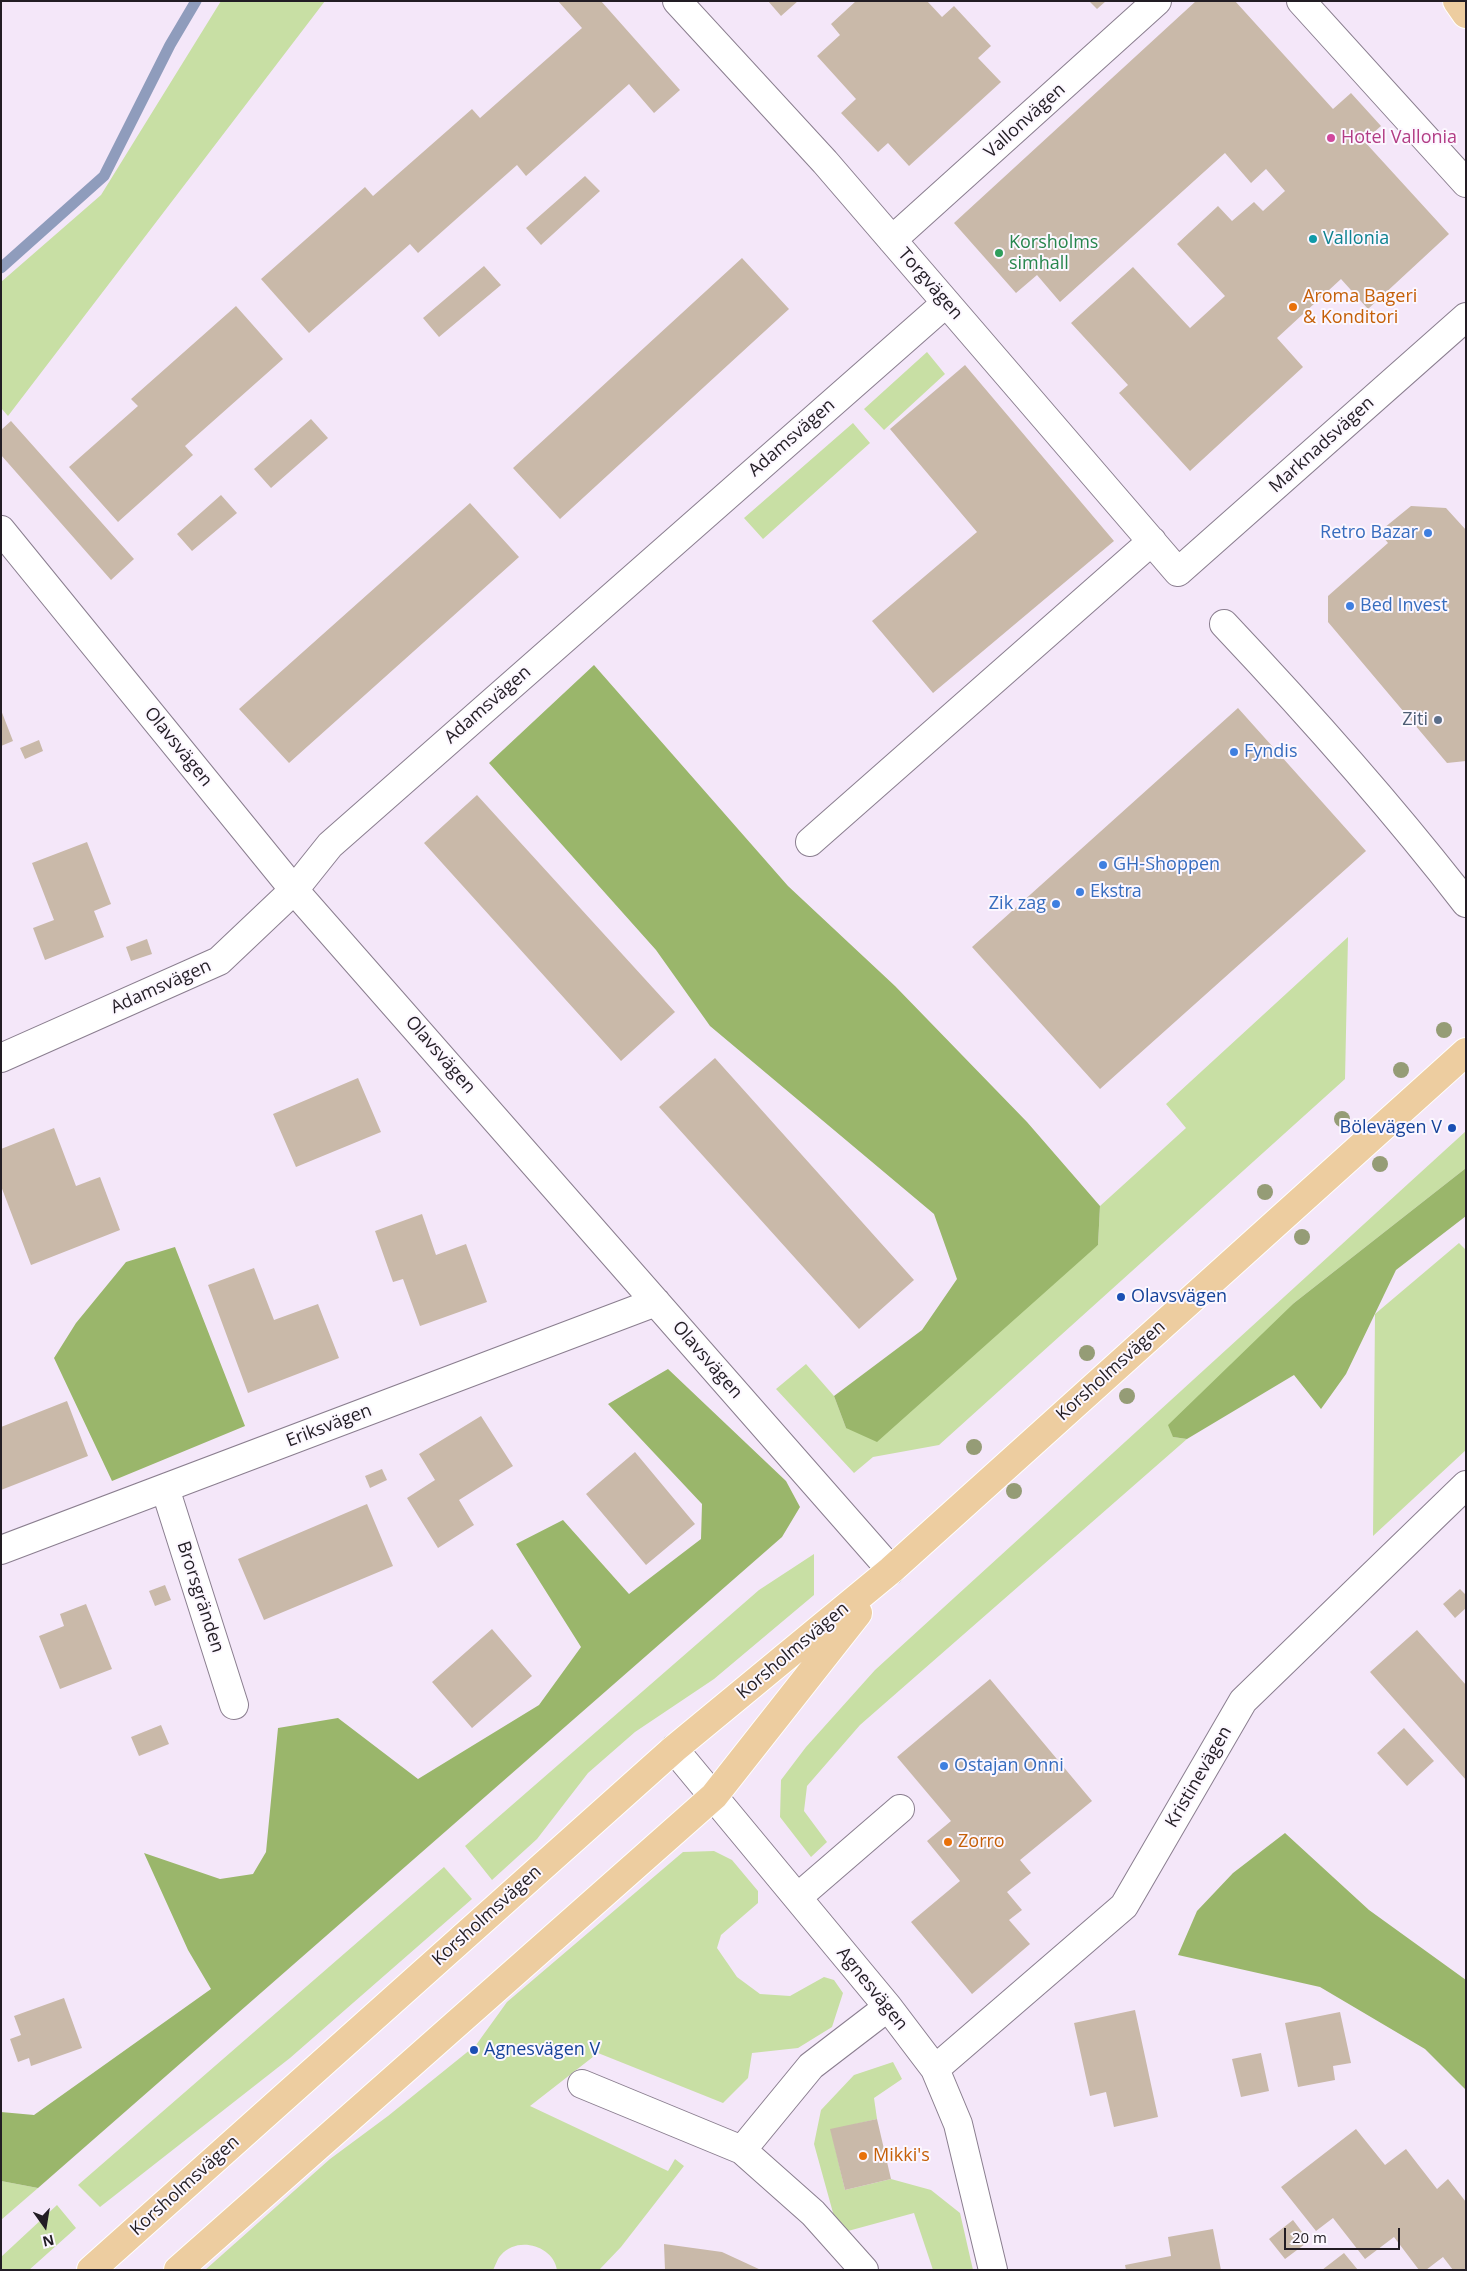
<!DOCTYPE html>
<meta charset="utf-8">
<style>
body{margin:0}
#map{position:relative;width:1467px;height:2271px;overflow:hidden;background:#f4e7f9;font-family:"Open Sans",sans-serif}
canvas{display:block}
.frame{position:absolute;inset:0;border:2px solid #221d24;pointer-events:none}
.north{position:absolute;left:20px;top:2201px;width:50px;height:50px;-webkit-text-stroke:4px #fcf7ff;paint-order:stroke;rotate:167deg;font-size:14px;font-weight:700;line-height:20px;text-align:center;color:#221d24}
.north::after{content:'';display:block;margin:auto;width:18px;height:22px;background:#221d24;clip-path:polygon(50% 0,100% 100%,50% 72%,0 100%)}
.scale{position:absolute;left:1284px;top:2228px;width:116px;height:22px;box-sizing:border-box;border:2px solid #221d24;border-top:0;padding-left:6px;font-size:15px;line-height:18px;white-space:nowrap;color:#221d24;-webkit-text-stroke:4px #fcf7ff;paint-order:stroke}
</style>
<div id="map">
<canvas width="1467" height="2271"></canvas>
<div class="frame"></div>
<div class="north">N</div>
<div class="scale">20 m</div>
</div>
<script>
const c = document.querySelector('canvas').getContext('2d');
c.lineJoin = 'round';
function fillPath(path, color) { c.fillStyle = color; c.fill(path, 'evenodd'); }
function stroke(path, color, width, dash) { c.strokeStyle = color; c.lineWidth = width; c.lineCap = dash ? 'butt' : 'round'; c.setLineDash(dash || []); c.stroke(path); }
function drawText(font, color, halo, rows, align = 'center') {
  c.font = font + ' "Open Sans",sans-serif'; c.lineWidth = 4; c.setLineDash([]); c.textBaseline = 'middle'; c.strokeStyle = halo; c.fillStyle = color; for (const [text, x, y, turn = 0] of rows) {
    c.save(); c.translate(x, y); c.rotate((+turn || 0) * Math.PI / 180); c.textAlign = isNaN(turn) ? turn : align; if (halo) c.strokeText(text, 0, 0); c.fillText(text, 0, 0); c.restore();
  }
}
fillPath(new Path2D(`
 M 221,1 L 325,1 L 8,416 L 1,408 L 1,282 L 101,195 Z
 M 927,352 L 945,374 L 884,430 L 864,409 Z
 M 853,423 L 870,443 L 763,539 L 744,518 Z
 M 1348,937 L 1345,1079 L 939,1445 L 873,1457 L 854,1473 L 776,1389 L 806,1364 L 834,1396 L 846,1428 L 1098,1245 L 1100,1206 L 1186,1128 L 1166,1104 Z
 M 1466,1131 L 1466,1168 L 1294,1303 L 1173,1437 L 1187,1439 L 860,1725 L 807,1786 L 804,1811 L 827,1842 L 811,1857 L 780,1817 L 781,1780 L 806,1747 L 875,1670 Z
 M 1459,1243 L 1466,1250 L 1466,1450 L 1373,1536 L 1375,1314 Z
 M 814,1554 L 814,1595 L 714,1679 L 635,1732 L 588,1773 L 537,1839 L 492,1880 L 465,1846 L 759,1590 Z
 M 714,1851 L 732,1860 L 758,1891 L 758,1903 L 721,1935 L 717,1948 L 737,1977 L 760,1994 L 790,1996 L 824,1977 L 834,1980 L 843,1993 L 832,2027 L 798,2048 L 752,2053 L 748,2078 L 723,2103 L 598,2053 L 530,2106 L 668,2171 L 675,2159 L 684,2166 L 621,2247 L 599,2270 L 557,2270 C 553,2245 517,2236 501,2255 C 497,2259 496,2265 493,2270 L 205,2270 L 330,2159 L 388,2116 L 476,2045 L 507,2002 L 683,1852 Z
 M 444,1867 L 472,1899 L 290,2058 L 100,2207 L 78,2185 Z
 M 893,2062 L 902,2079 L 874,2098 L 877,2119 L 831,2130 L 845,2190 L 891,2179 L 931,2190 L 960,2213 L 973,2270 L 933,2270 L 914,2213 L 848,2231 L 835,2220 L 814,2144 L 821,2110 L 854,2075 Z
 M 1,2181 L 38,2188 L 1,2220 Z
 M 57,2205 L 76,2228 L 29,2270 L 1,2270 L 1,2257 Z`), '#c8dfa4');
fillPath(new Path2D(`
 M 594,665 L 788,886 L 895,986 L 1027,1122 L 1100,1206 L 1098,1245 L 877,1442 L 846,1428 L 834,1396 L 922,1330 L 957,1279 L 934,1214 L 710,1026 L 656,950 L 489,763 Z
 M 1466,1168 L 1466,1216 L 1396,1270 L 1346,1374 L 1321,1409 L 1294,1375 L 1187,1439 L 1173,1437 L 1168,1425 L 1294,1303 Z
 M 175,1247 L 245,1426 L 112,1481 L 54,1358 L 76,1323 L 126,1262 Z
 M 668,1369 L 786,1481 L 800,1507 L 782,1537 L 38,2188 L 1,2181 L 1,2112 L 34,2115 L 211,1989 L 188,1950 L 144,1853 L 220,1879 L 253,1874 L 266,1852 L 278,1728 L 338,1718 L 418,1779 L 539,1705 L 581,1647 L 516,1544 L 563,1520 L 629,1594 L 701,1539 L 702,1504 L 608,1404 Z
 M 1285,1833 L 1369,1910 L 1466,1980 L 1466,2090 L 1425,2049 L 1320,1987 L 1178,1955 L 1197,1911 L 1233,1873 Z`), '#9ab66b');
stroke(new Path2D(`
 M 1,268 L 104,176 L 170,45 L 196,1`), '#8f9cbc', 11);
fillPath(new Path2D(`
 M 558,1 L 601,1 L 680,90 L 654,113 L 629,84 L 526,176 L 517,165 L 418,253 L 410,244 L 309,333 L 261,279 L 365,187 L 373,196 L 472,109 L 480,118 L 582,28 Z
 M 768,1 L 798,1 L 781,16 Z
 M 856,1 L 927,1 L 942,17 L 954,6 L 991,46 L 978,58 L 1001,82 L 909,166 L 888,143 L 878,152 L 841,113 L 856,99 L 817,56 L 840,35 L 831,24 Z
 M 1089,1 L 1106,1 L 1097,9 Z
 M 1196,1 L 1235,1 L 1333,109 L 1351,93 L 1381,126 L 1364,141 L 1449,234 L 1368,309 L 1341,279 L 1277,338 L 1303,367 L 1190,471 L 1119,393 L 1128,385 L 1071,323 L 1133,267 L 1190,328 L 1225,296 L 1177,244 L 1218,206 L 1232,221 L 1254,202 L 1263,211 L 1285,191 L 1266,169 L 1251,183 L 1225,153 L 1060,302 L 1037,275 L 1016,293 L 954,223 Z
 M 585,176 L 600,191 L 541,245 L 526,228 Z
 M 742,258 L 789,309 L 560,519 L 513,468 Z
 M 484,266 L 501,285 L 439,337 L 423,318 Z
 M 236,306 L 283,359 L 185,446 L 193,455 L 118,522 L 69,467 L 138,406 L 131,399 Z
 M 965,365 L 1114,541 L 933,693 L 872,621 L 977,532 L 890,429 Z
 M 311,419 L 328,438 L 271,488 L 254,469 Z
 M 11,421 L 134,559 L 111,580 L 1,455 L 1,430 Z
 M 221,495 L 237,513 L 192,551 L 177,534 Z
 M 470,503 L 519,557 L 289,763 L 239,709 Z
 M 1411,506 L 1446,508 L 1466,530 L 1466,761 L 1447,763 L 1328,622 L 1328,596 L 1388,543 L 1379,532 Z
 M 1238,708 L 1366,851 L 1100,1089 L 972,947 Z
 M 1,710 L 13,741 L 1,746 Z
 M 39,740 L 43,751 L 25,759 L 20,748 Z
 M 477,795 L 675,1012 L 621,1061 L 424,843 Z
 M 87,842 L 111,904 L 94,911 L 104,937 L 45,960 L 33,928 L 54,920 L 32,863 Z
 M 147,939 L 152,954 L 131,961 L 126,947 Z
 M 715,1058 L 914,1280 L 859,1329 L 659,1107 Z
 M 358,1078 L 381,1132 L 296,1167 L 273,1114 Z
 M 54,1128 L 76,1186 L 100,1177 L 120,1230 L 31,1265 L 1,1186 L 1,1149 Z
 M 422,1214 L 436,1255 L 466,1244 L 487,1302 L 420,1326 L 403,1279 L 393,1282 L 375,1231 Z
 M 254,1268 L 274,1320 L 318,1304 L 339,1358 L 248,1393 L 208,1285 Z
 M 67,1401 L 88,1456 L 1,1490 L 1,1427 Z
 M 481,1416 L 513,1466 L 459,1500 L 474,1525 L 438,1548 L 407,1498 L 435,1480 L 419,1454 Z
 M 635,1452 L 695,1524 L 646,1565 L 586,1494 Z
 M 382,1469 L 387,1480 L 370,1488 L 365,1476 Z
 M 367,1504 L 393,1566 L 264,1620 L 238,1559 Z
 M 165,1585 L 171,1600 L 155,1606 L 149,1591 Z
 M 1460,1589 L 1466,1595 L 1466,1608 L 1455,1618 L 1443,1604 Z
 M 86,1604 L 112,1669 L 60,1689 L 39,1636 L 64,1626 L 60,1614 Z
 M 492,1629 L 532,1676 L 472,1728 L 432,1682 Z
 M 1417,1630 L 1466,1685 L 1466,1780 L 1370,1672 Z
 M 990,1679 L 1092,1801 L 1020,1860 L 1031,1873 L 1007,1892 L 1022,1910 L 1009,1920 L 1030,1944 L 972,1994 L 911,1922 L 960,1881 L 927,1841 L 951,1821 L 897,1757 Z
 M 161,1725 L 169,1744 L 139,1756 L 131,1737 Z
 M 1404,1728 L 1434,1761 L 1407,1786 L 1377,1753 Z
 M 64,1998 L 82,2048 L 31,2066 L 29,2058 L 18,2062 L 10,2039 L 21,2035 L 14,2016 Z
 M 1135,2010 L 1158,2117 L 1114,2127 L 1106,2092 L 1090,2096 L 1074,2023 Z
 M 1340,2012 L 1351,2063 L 1333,2066 L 1335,2080 L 1298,2087 L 1285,2023 Z
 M 1261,2053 L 1269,2091 L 1241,2097 L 1232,2059 Z
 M 877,2119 L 891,2179 L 845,2190 L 830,2129 Z
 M 1356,2129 L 1385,2165 L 1406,2149 L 1437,2189 L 1448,2179 L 1466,2202 L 1466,2270 L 1453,2270 L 1443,2257 L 1426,2270 L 1419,2270 L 1394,2237 L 1365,2259 L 1333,2218 L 1316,2231 L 1281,2187 Z
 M 1293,2220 L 1309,2241 L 1285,2259 L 1269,2239 Z
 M 1213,2229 L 1221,2270 L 1126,2270 L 1125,2265 L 1171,2256 L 1168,2237 Z
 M 664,2244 L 722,2252 L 761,2270 L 665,2270 Z
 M 1344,2253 L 1358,2270 L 1322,2270 Z`), '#c9b9a9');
const minor = new Path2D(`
 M 677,1 L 825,162 L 1178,572 L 1466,317
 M 1301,1 L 1466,183
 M 892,240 L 1157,1
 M 1,530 L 294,890 L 891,1570
 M 1224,624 C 1308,713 1391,806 1466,903
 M 810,842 L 1152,541
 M 1,1058 L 219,961 L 294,890 L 330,845 L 946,303
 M 165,1488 L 234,1705
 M 1,1550 L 656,1302
 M 674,1749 L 888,2007 L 935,2069 L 958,2124 L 993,2270
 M 798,1897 L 900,1809
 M 935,2069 L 1124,1906 L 1243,1701 L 1466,1485
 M 582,2084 L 742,2150 L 813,2213 L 864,2270
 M 742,2150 L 811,2066 L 888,2007`);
const major = new Path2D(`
 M 1457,1 L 1466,14
 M 91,2270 L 674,1749 L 891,1570 L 1466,1052
 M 178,2270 L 714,1796 L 858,1613`);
stroke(minor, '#8a7e8f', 30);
stroke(major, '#fff', 30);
stroke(minor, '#fff', 28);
stroke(major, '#edcda0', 28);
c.fillStyle = '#959c76';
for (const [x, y] of [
 [1444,1030],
 [1401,1070],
 [1342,1119],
 [1380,1164],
 [1265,1192],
 [1302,1237],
 [1087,1353],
 [1127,1396],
 [974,1447],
 [1014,1491]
]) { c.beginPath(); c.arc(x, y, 8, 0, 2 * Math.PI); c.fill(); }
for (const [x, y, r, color] of [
 [1331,138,5,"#d1479c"],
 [1313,239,5,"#0f9aa8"],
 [999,253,5,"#2e9e5b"],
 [1293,307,5,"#e8710a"],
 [1428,533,5,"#3f7fe0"],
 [1350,606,5,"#3f7fe0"],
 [1438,720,5,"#5c6f8a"],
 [1234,752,5,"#3f7fe0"],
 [1103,865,5,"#3f7fe0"],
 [1080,892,5,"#3f7fe0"],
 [1056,904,5,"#3f7fe0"],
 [1452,1128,5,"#1a4fb4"],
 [1121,1297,5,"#1a4fb4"],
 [944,1766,5,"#3f7fe0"],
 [948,1842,5,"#e8710a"],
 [474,2050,5,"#1a4fb4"],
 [863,2156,5,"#e8710a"]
]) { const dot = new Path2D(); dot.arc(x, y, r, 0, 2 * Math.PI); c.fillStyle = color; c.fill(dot); stroke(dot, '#fcf7ff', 2); }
drawText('18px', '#221d24', '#fcf7ff', [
 ["Vallonvägen",1025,121,-42],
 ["Torgvägen",930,284,49],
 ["Adamsvägen",792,438,-41],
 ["Marknadsvägen",1322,445,-42],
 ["Adamsvägen",488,705,-41],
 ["Olavsvägen",178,747,51],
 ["Adamsvägen",161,987,-24],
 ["Olavsvägen",440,1055,49],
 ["Olavsvägen",707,1360,49],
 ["Korsholmsvägen",1111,1371,-42],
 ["Eriksvägen",329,1426,-21],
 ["Brorsgränden",200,1597,72],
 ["Korsholmsvägen",793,1651,-40],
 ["Kristinevägen",1199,1777,-60],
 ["Korsholmsvägen",487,1916,-42],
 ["Agnesvägen",872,1989,51],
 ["Korsholmsvägen",185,2186,-42]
]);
drawText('18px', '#b23c85', '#fcf7ff', [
 ["Hotel Vallonia",1341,138]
], 'left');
drawText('18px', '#0d838f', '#fcf7ff', [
 ["Vallonia",1323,239]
], 'left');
drawText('18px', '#27864d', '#fcf7ff', [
 ["Korsholms",1009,243],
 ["simhall",1009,264]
], 'left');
drawText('18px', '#c56008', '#fcf7ff', [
 ["Aroma Bageri",1303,297],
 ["& Konditori",1303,318],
 ["Zorro",958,1842],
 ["Mikki's",873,2156]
], 'left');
drawText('18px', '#366cbe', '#fcf7ff', [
 ["Retro Bazar",1418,533,"right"],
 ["Bed Invest",1360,606],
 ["Fyndis",1244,752],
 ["GH-Shoppen",1113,865],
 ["Ekstra",1090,892],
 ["Zik zag",1046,904,"right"],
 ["Ostajan Onni",954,1766]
], 'left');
drawText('18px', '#4e5e75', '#fcf7ff', [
 ["Ziti",1428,720]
], 'right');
drawText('18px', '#164399', '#fcf7ff', [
 ["Bölevägen V",1442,1128,"right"],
 ["Olavsvägen",1131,1297],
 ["Agnesvägen V",484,2050]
], 'left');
</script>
